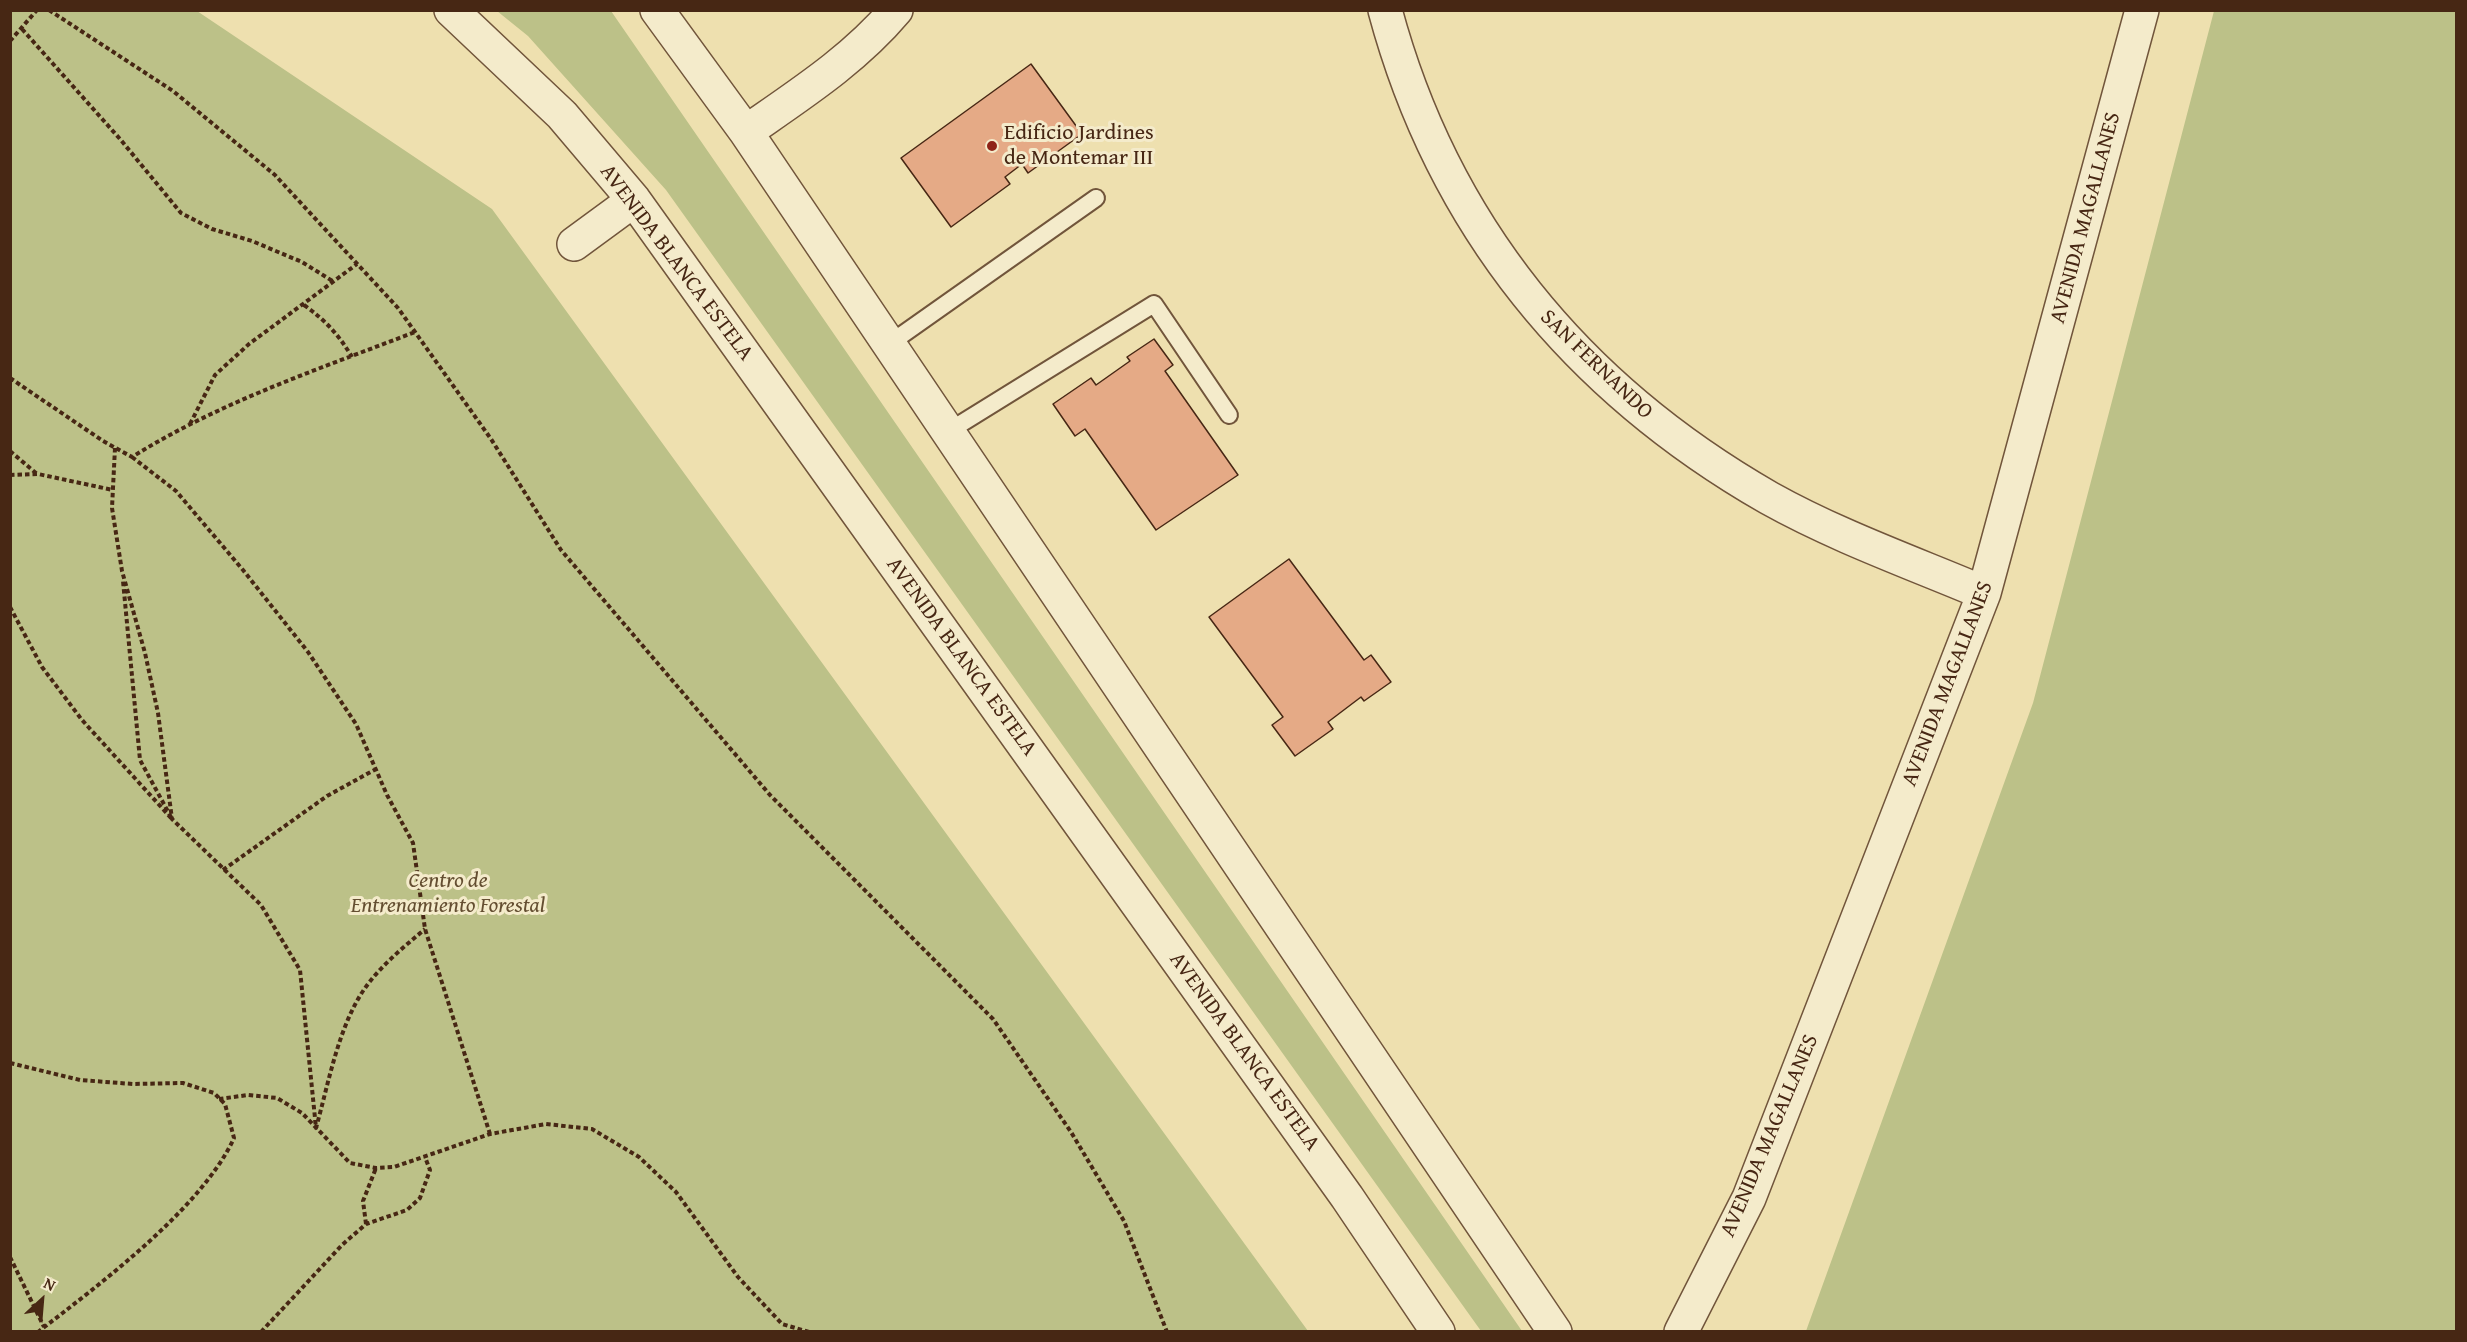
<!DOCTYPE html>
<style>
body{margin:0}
#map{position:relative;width:2467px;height:1342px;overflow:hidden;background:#eee0af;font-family:"Gentium Book Plus",serif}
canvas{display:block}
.frame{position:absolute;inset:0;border:12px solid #472714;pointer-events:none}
.north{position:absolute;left:12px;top:1270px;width:60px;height:60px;-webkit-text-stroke:4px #f4ebcb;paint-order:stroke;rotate:26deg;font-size:16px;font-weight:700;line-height:24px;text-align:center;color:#472714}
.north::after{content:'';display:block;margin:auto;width:21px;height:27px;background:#472714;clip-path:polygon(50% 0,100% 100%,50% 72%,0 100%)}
</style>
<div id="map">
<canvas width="2467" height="1342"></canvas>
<div class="frame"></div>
<div class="north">N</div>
</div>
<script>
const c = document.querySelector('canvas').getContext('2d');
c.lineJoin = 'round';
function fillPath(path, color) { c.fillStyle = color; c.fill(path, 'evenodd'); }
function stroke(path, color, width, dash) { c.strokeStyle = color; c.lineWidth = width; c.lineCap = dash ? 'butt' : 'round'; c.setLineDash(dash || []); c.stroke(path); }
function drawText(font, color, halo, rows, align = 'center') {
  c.font = font + ' "Gentium Book Plus",serif'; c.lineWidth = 6; c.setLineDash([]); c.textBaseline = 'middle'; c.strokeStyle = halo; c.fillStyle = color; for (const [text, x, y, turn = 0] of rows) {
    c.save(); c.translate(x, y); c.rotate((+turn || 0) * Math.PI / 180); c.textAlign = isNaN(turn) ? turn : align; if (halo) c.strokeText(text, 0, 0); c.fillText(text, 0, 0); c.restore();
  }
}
fillPath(new Path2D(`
 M 10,11 L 197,11 L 492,209 L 1308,1331 L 11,1331 Z
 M 497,11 L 611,11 L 1522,1331 L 1481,1331 L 666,190 L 528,36 Z
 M 2214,11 L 2456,11 L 2456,1331 L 1806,1331 L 2033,703 Z`), '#bcc188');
const building = new Path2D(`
 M 1031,64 L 1082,134 L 1028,173 L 1022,164 L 1005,177 L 1010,184 L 951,227 L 901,158 Z
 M 1154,339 L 1173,365 L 1165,371 L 1238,475 L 1156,530 L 1085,429 L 1075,436 L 1053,404 L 1091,378 L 1096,385 L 1130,361 L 1127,357 Z
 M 1289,559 L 1364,660 L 1371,655 L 1391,682 L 1364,701 L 1361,697 L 1328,722 L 1333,729 L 1295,756 L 1272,725 L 1283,717 L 1209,617 Z`);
fillPath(building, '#e5aa86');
stroke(building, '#472714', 1.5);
const service = new Path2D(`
 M 889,344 L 1096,198
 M 949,431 L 1154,304 L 1229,415`);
const minor = new Path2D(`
 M 451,10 L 562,115 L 634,200 L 1347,1197 L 1438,1332
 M 657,10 L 746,132 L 1555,1332
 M 1385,10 C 1443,226 1577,388 1769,498 C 1837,536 1913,563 1984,593
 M 746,132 C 799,95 854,60 896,10
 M 574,244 L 634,200
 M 1681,1332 L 1749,1198 L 1984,593 L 2142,10`);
stroke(service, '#71553b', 20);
stroke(minor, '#71553b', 36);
stroke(new Path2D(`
 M 49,10 L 173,91 L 275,175 L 398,308 L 491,439 L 561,550 L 770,795 L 993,1019 L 1071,1132 L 1124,1221 L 1167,1332
 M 22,29 L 120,139 L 181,213 L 212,229 L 252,241 L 302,262 L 334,282
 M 10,41 L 37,10
 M 304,305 C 325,320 339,335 352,357
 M 10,378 L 103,441 L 132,457 C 220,402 319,369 415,332
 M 190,424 L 215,375 L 249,344 L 357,264
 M 115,448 L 112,508 L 122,571 L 145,653 L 158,713 L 172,819 L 261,905 L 300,970 L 316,1128 C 329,1082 339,1022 368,984 C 384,963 405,946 425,929
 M 10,451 L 37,474
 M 132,457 L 176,491 L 243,570 L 308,652 L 356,724 L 387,795 L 413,843 L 425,929 L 490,1134
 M 10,475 L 38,474 L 113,490
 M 10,607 L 42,667 L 82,720 L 172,819 L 140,760 L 123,581
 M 223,870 L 327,796 L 376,769
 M 10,1063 L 80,1080 L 133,1084 L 183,1083 L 214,1093 L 225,1104 L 234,1138 C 202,1208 100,1284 38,1332
 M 219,1099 L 248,1095 L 277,1098 L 302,1113 L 350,1163 L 376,1168 L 394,1167 L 490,1134 L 546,1124 L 592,1129 L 639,1157 L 676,1192 L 738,1277 L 782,1324 L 809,1332
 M 366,1224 L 363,1201 L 376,1168
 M 10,1257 L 44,1327
 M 261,1332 L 342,1245 L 366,1224 L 407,1210 L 420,1198 L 430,1170 L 425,1157`), '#472714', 4, [4.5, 3]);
stroke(service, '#f4ebcb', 16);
stroke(minor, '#f4ebcb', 33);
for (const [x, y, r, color] of [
 [992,146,6,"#8f2418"]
]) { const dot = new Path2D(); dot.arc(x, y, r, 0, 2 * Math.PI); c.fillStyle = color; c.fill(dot); stroke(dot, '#f4ebcb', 2); }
drawText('22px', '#472714', '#f4ebcb', [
 ["Edificio Jardines",1004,133],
 ["de Montemar III",1004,158]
], 'left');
drawText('22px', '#472714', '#f4ebcb', [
 ["AVENIDA MAGALLANES",2086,218,-75],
 ["AVENIDA BLANCA ESTELA",676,263,53],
 ["SAN FERNANDO",1596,365,44],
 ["AVENIDA BLANCA ESTELA",961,657,54],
 ["AVENIDA MAGALLANES",1948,684,-69],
 ["AVENIDA BLANCA ESTELA",1244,1052,54],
 ["AVENIDA MAGALLANES",1770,1136,-67]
]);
drawText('italic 22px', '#644e31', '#f4ebcb', [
 ["Centro de",448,881],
 ["Entrenamiento Forestal",448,906]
]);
</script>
